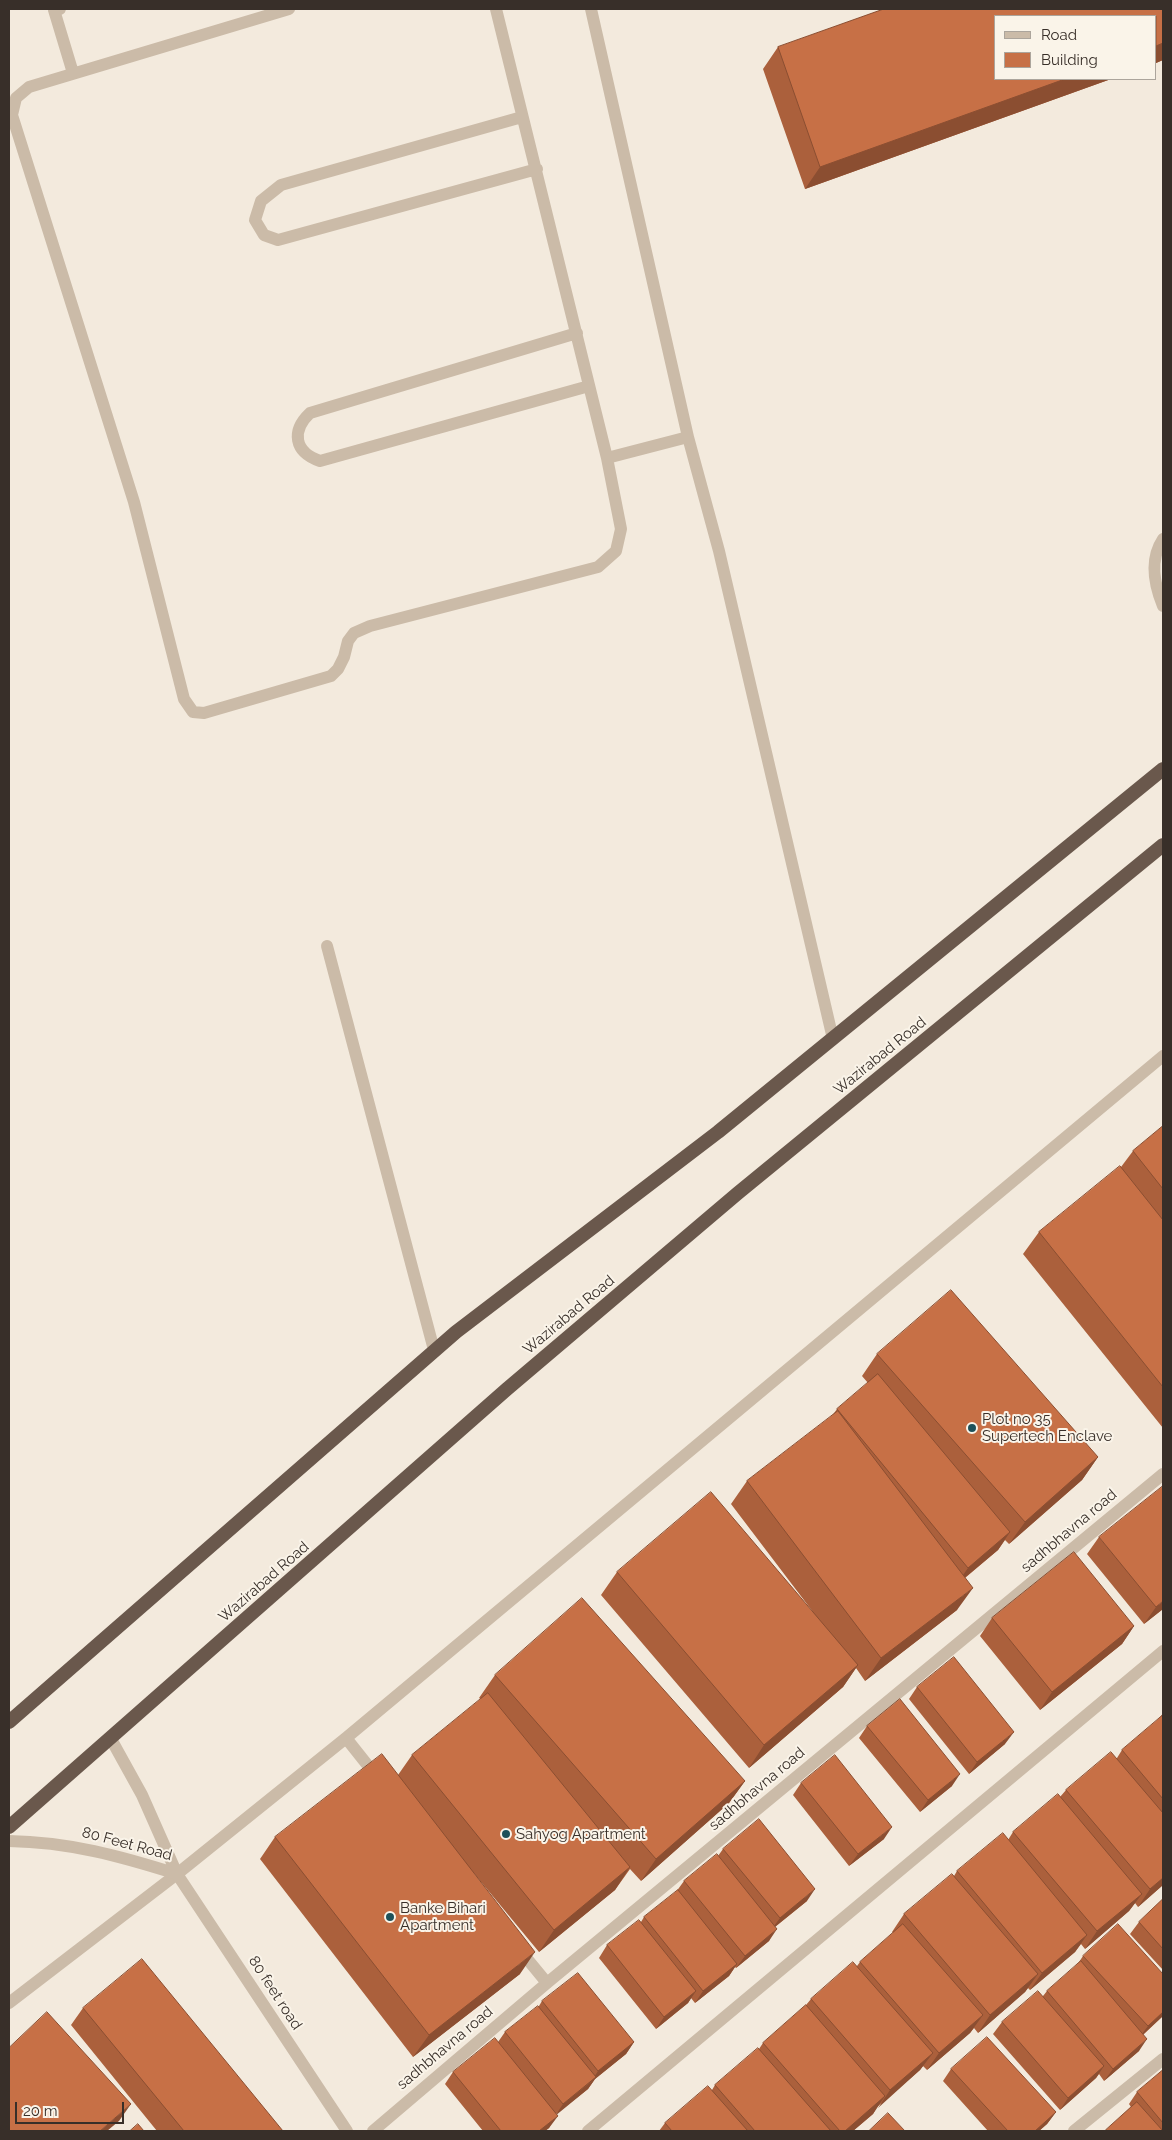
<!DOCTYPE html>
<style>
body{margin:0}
#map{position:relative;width:1172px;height:2140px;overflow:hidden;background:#f3eadd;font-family:Raleway,sans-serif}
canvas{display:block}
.frame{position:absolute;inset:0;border:10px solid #382f29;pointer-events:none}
.legend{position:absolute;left:994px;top:15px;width:162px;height:65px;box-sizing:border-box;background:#faf4e9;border:1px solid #aca59c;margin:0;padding:6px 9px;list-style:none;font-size:15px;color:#382f29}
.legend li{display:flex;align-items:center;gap:10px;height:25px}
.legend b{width:25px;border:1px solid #aca59c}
.scale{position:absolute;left:15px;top:2102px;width:109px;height:22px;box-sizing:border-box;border:2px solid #382f29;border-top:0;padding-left:6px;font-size:15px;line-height:18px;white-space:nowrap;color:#382f29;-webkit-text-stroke:4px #faf4e9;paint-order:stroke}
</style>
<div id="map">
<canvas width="1172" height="2140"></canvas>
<div class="frame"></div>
<ul class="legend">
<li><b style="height:6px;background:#cbbba8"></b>Road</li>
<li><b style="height:14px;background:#c77046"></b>Building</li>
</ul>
<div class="scale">20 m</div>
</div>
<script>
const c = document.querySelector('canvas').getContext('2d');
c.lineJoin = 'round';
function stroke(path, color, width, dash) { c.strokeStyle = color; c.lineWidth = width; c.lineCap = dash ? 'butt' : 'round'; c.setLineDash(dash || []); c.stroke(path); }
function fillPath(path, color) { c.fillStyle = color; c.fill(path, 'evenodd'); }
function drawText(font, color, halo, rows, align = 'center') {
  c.font = font + ' Raleway,sans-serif'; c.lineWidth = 4; c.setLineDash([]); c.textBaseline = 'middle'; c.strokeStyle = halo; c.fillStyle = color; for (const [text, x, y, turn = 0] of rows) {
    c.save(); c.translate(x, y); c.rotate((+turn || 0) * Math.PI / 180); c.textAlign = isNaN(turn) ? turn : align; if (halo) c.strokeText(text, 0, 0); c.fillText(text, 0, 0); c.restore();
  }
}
stroke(new Path2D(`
 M 1163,539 C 1149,560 1154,584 1163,606`), '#cbbba8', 12);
stroke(new Path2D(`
 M 60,9 L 54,10 L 73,73
 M 289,9 L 29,87 L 16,98 L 12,115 L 134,502 L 184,699 L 193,712 L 204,713 L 331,676 L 338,669 L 344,657 L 348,641 L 354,633 L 370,626 L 598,567 L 616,551 L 621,529 L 607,458 L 496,9
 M 591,9 L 688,437 L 719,551 L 833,1039
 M 522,117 L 281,185 L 261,201 L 255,220 L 264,235 L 278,240 L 537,169
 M 577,333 L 310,413 C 291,431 294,452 320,461 L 589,386
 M 607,458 L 688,437
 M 327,946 L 434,1350
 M 346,1738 L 377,1777
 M 519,1949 L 547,1983
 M 9,2003 L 177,1874 L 346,1738 L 1163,1056
 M 373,2131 L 547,1983 L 1163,1474
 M 588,2131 L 1163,1651
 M 1074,2131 L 1163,2059`), '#cbbba8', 12);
stroke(new Path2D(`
 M 111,1739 L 142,1795 L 177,1874 L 347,2131
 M 9,1841 C 69,1842 120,1856 177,1874`), '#cbbba8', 12);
stroke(new Path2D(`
 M 9,1722 L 456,1332 L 718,1132 L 1163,769
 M 9,1827 L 507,1389 L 738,1193 L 1163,845`), '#6a584c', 14);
fillPath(new Path2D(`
 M 884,9 L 1163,9 L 1163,60 L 1156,63 L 1156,16 L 996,16 L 996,79 L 1111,79 L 805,189 L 763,69 L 778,47 Z
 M 1163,1126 L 1163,1428 L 1023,1254 L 1039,1232 L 1121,1167 L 1133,1151 Z
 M 877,1354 L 1098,1457 L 1082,1480 L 1009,1544 L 1005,1540 L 998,1550 L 965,1578 L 957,1610 L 865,1681 L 856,1668 L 843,1687 L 749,1768 L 601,1595 L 617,1572 L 813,1612 L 731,1504 L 747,1481 L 832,1416 L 837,1409 L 868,1383 L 862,1376 Z
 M 1099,1537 L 1163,1609 L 1144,1624 L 1087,1554 Z
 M 992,1618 L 1134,1626 L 1122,1644 L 1040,1710 L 980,1636 Z
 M 495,1675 L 745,1781 L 729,1803 L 641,1881 L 630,1869 L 615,1890 L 539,1952 L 472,1871 L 520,1974 L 413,2057 L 260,1859 L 275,1837 L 398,1775 L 412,1755 L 481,1699 L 479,1698 Z
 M 917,1687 L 1005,1744 L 969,1774 L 909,1699 Z
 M 1163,1713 L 1163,1885 L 1138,1907 L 1135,1903 L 1129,1911 L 1085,1949 L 1081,1944 L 1075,1952 L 1030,1990 L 1028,1988 L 1025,1992 L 978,2033 L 974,2028 L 970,2033 L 927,2070 L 923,2066 L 920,2070 L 877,2107 L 873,2114 L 853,2131 L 659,2131 L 665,2123 L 712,2090 L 715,2085 L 759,2049 L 763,2043 L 806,2005 L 811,1999 L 857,1966 L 860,1962 L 893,1933 L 892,1932 L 904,1914 L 954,1876 L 957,1871 L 1008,1840 L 1013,1832 L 1060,1797 L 1066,1790 L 1117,1758 L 1122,1750 L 1159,1719 Z
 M 867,1726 L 952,1786 L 920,1812 L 859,1738 Z
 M 801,1783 L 884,1839 L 849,1866 L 793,1795 Z
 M 723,1849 L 807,1901 L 775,1927 L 769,1941 L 736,1968 L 735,1967 L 729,1976 L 695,2003 L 691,1998 L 688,2003 L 656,2029 L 599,1958 L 607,1945 L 641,1922 L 644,1917 L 676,1892 L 684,1881 L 718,1856 Z
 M 1163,1899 L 1163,1970 L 1130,1934 L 1139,1922 Z
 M 1083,1956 L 1163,1974 L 1163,2016 L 1143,2035 L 1139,2051 L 1104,2081 L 1099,2074 L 1096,2078 L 1060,2110 L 993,2034 L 1002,2022 L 1043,1996 L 1047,1991 L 1077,1965 Z
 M 542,2001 L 634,2042 L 626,2054 L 595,2079 L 588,2089 L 556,2114 L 549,2128 L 545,2131 L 483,2131 L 445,2084 L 453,2072 L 498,2042 L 505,2032 L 539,2006 Z
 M 83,2008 L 283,2131 L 157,2131 L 71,2025 Z
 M 951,2069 L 1056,2112 L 1047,2124 L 1039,2131 L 988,2131 L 943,2081 Z
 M 1163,2070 L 1163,2131 L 1105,2131 L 1131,2107 L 1129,2104 L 1137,2092 Z`), '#ab603c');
fillPath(new Path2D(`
 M 1163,43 L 1163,60 L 1156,63 L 1156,46 Z
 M 1065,79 L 1111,79 L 805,189 L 820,167 Z
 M 1098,1457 L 1082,1480 L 1009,1544 L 1025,1522 Z
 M 1010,1532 L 998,1550 L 956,1585 L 968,1568 Z
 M 973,1588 L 957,1610 L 865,1681 L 881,1658 Z
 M 1163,1601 L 1163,1609 L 1144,1624 L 1156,1607 Z
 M 1134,1626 L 1122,1644 L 1040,1710 L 1052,1692 Z
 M 858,1665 L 843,1687 L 749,1768 L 764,1745 Z
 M 1014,1732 L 1005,1744 L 969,1774 L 977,1762 Z
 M 960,1774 L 952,1786 L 920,1812 L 928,1800 Z
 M 745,1781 L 729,1803 L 641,1881 L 656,1859 Z
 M 892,1827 L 884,1839 L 849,1866 L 858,1854 Z
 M 630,1867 L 615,1890 L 539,1952 L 554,1930 Z
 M 1163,1878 L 1163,1885 L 1138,1907 L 1150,1889 Z
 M 815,1889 L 807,1901 L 771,1930 L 780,1918 Z
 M 1142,1894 L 1129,1911 L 1085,1949 L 1097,1931 Z
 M 777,1929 L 769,1941 L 736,1968 L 745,1956 Z
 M 1087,1935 L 1075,1952 L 1030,1990 L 1042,1973 Z
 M 535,1952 L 520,1974 L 413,2057 L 429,2035 Z
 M 737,1964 L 729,1976 L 695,2003 L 703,1991 Z
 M 1038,1974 L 1025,1992 L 978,2033 L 990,2015 Z
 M 696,1991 L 688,2003 L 656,2029 L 664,2017 Z
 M 1163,2012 L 1163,2016 L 1139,2038 L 1148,2026 Z
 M 983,2015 L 970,2033 L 927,2070 L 939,2053 Z
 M 1147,2039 L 1139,2051 L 1104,2081 L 1113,2069 Z
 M 634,2042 L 626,2054 L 595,2079 L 588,2089 L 555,2116 L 563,2104 L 591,2082 L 598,2071 Z
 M 933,2053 L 920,2070 L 878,2108 L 890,2090 Z
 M 1104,2066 L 1096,2078 L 1060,2110 L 1068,2098 Z
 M 885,2096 L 873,2114 L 853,2131 L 845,2131 Z
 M 131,2104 L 119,2121 L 107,2131 L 100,2131 Z
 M 1056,2112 L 1047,2124 L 1039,2131 L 1035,2131 Z
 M 558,2116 L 549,2128 L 545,2131 L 539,2131 Z`), '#8b4e31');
const building = new Path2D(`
 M 884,9 L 1163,9 L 1163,43 L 1156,46 L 1156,16 L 996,16 L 996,79 L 1065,79 L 820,167 L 778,47 Z
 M 1163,1126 L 1163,1189 L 1133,1151 Z
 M 1120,1166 L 1163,1220 L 1163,1387 L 1039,1232 Z
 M 951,1290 L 1098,1457 L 1025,1522 L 877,1354 Z
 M 878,1374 L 1010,1532 L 968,1568 L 837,1409 Z
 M 838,1411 L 973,1588 L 881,1658 L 747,1481 Z
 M 1163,1486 L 1163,1601 L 1156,1607 L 1099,1537 Z
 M 711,1492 L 858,1665 L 764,1745 L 617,1572 Z
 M 1074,1552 L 1134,1626 L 1052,1692 L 992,1618 Z
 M 582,1598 L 745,1781 L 656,1859 L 495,1675 Z
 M 954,1657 L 1014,1732 L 977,1762 L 917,1687 Z
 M 488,1693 L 630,1867 L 554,1930 L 412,1755 Z
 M 900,1699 L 960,1774 L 928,1800 L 867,1726 Z
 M 1163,1715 L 1163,1799 L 1122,1750 Z
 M 1111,1752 L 1163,1813 L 1163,1878 L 1150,1889 L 1066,1790 Z
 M 382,1754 L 535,1952 L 429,2035 L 275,1837 Z
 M 835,1755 L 892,1827 L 858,1854 L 801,1783 Z
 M 1058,1794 L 1142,1894 L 1097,1931 L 1013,1832 Z
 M 759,1819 L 815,1889 L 780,1918 L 723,1849 Z
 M 1003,1833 L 1087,1935 L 1042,1973 L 957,1871 Z
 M 717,1854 L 777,1929 L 745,1956 L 684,1881 Z
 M 952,1874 L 1038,1974 L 990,2015 L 904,1914 Z
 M 678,1890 L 737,1964 L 703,1991 L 644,1917 Z
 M 1163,1899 L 1163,1949 L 1139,1922 Z
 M 639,1920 L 696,1991 L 664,2017 L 607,1945 Z
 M 903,1924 L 983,2015 L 939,2053 L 860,1962 Z
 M 1118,1924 L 1163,1974 L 1163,2012 L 1148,2026 L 1083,1956 Z
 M 142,1959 L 283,2131 L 184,2131 L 83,2008 Z
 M 1081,1961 L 1147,2039 L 1113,2069 L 1047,1991 Z
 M 853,1962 L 933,2053 L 890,2090 L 811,1999 Z
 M 578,1973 L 634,2042 L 598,2071 L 542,2001 Z
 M 1038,1991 L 1104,2066 L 1068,2098 L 1002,2022 Z
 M 806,2005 L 885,2096 L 845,2131 L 840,2131 L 763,2043 Z
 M 538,2006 L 596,2077 L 563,2104 L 505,2032 Z
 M 47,2012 L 131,2104 L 100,2131 L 9,2131 L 9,2048 Z
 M 987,2037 L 1056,2112 L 1035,2131 L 1008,2131 L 951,2069 Z
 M 495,2038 L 558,2116 L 539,2131 L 501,2131 L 453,2072 Z
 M 758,2048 L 831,2131 L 755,2131 L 715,2085 Z
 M 1163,2070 L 1163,2123 L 1137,2092 Z
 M 708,2086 L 748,2131 L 672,2131 L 665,2123 Z
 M 1137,2102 L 1163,2131 L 1108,2131 L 1106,2130 Z
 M 888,2113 L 905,2131 L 869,2131 Z
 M 138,2124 L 144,2131 L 130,2131 Z`);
fillPath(building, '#c77046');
stroke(building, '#8b4e31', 1);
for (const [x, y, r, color] of [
 [972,1428,5,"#1d515a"],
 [506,1834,5,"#1d515a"],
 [390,1917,5,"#1d515a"]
]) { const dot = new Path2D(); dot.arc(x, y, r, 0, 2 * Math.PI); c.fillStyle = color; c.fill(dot); stroke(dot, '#faf4e9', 2); }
drawText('15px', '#382f29', '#faf4e9', [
 ["Wazirabad Road",880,1056,-39],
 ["Wazirabad Road",569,1315,-40],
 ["sadhbhavna road",1069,1531,-40],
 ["Wazirabad Road",264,1582,-41],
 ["sadhbhavna road",757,1789,-40],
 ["80 Feet Road",127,1844,15],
 ["80 feet road",275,1993,57],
 ["sadhbhavna road",445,2048,-40]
]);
drawText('15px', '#382f29', '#faf4e9', [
 ["Plot no 35",982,1419],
 ["Supertech Enclave",982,1436],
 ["Sahyog Apartment",516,1834],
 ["Banke Bihari",400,1908],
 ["Apartment",400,1925]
], 'left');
</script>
